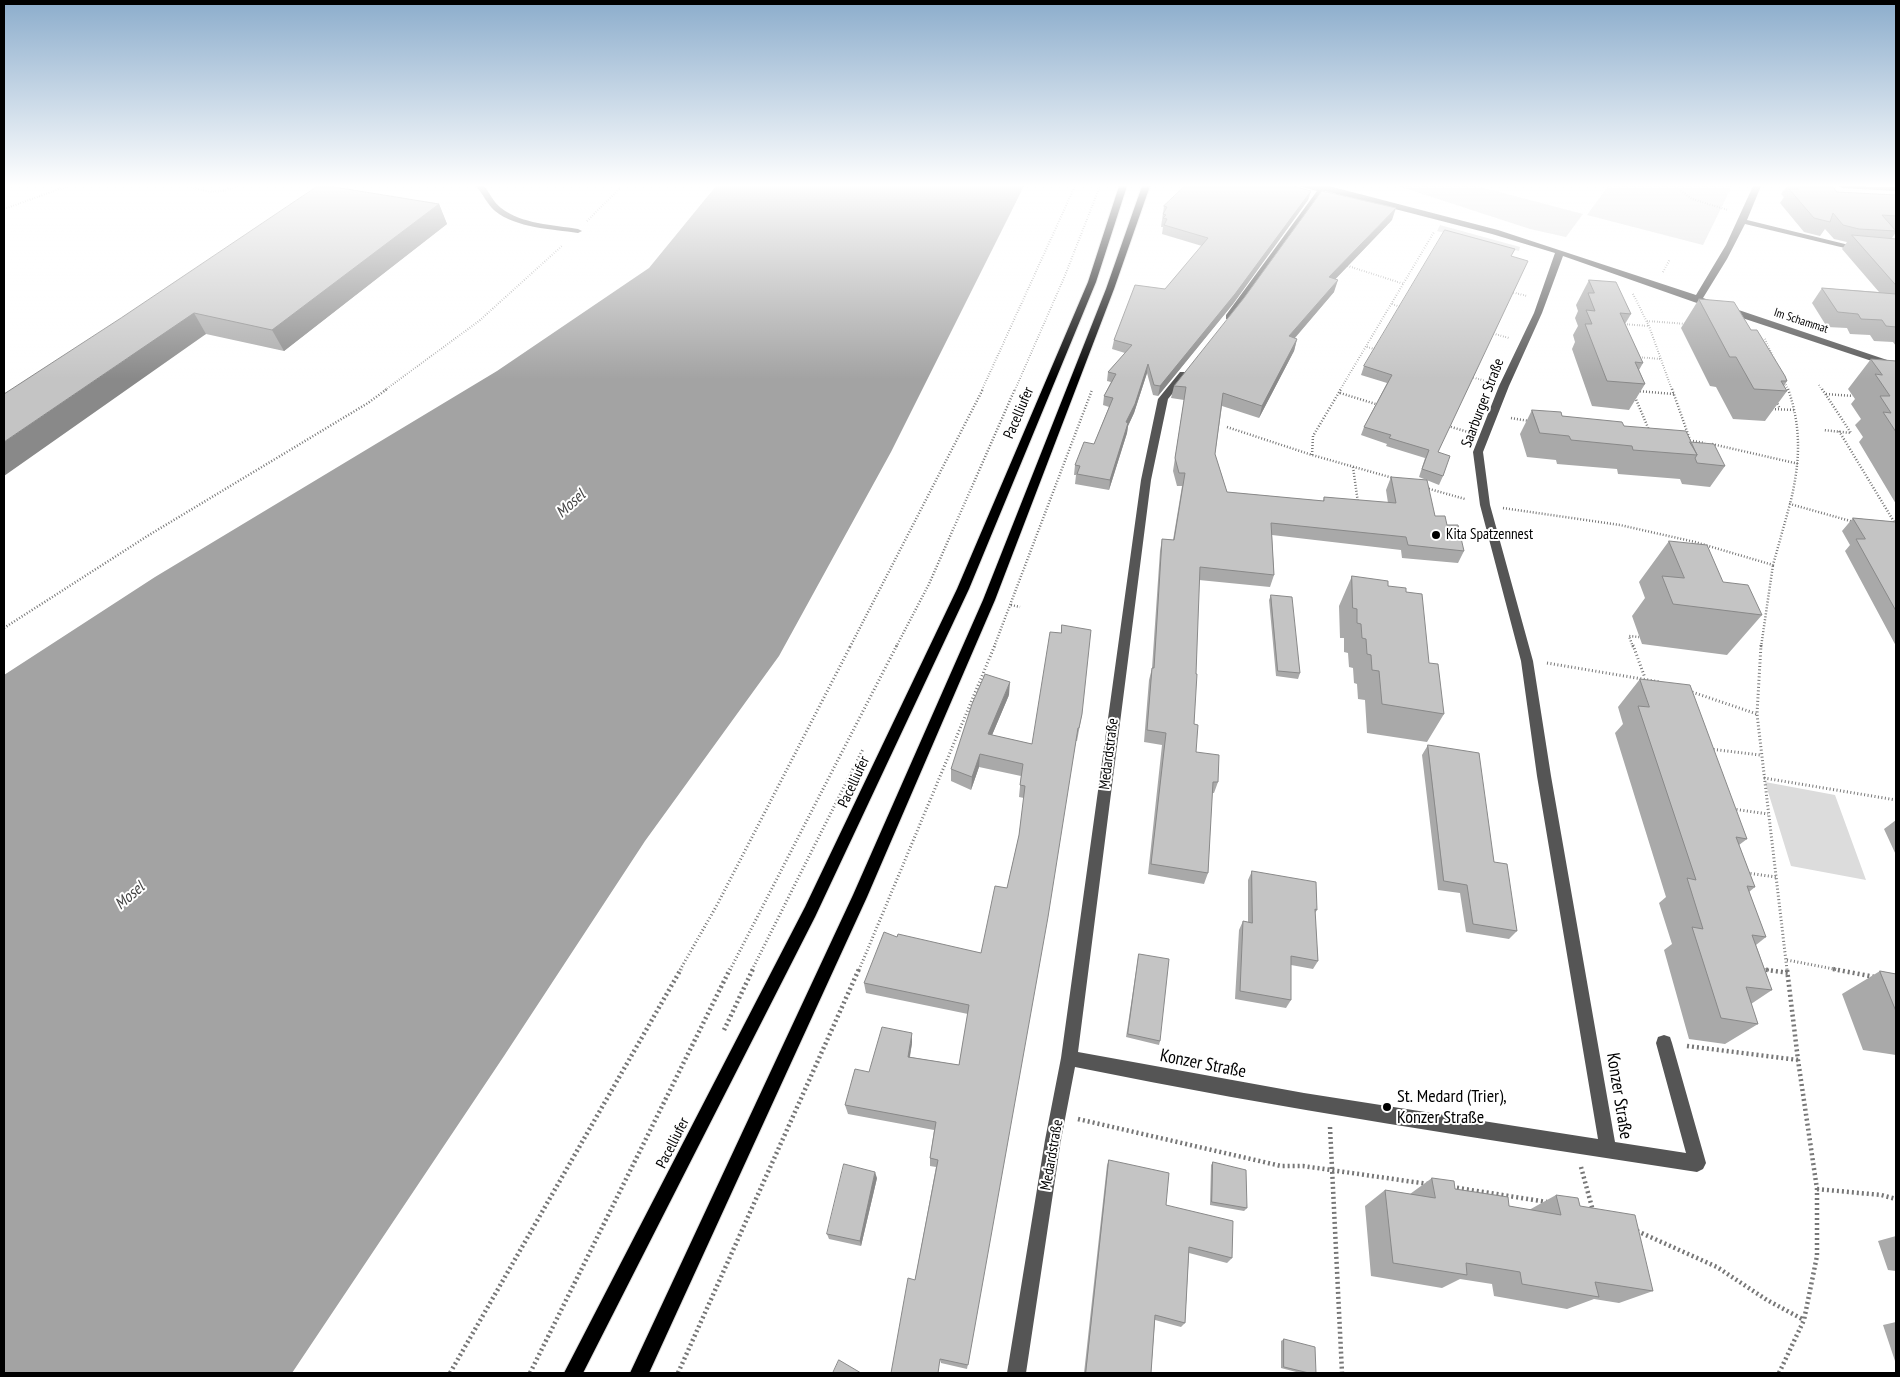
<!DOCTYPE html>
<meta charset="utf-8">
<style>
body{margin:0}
#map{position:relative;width:1900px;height:1377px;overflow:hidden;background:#fff;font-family:"PT Sans Narrow",sans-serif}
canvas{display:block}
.frame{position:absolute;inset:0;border:5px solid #000;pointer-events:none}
</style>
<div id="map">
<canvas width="1900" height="1377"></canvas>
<div class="frame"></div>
</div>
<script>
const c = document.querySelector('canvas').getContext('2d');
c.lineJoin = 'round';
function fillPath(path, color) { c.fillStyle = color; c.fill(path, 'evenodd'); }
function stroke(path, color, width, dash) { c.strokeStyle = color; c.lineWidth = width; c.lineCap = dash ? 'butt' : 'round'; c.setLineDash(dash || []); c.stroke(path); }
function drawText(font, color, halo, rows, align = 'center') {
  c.font = font + ' "PT Sans Narrow",sans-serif'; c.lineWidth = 4; c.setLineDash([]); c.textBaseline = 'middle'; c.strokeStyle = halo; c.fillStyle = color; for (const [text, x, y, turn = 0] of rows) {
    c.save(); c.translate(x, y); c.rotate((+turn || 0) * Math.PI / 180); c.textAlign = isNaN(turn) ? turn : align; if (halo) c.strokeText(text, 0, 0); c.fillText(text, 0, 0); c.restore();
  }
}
fillPath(new Path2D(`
 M 1398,186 L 1477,186 L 1583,214 L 1566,237 L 1530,229 Z
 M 1608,186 L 1732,186 L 1703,245 L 1587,215 Z
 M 1440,225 L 1520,247 L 1519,251 L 1437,231 Z
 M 1765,782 L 1835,795 L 1866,880 L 1791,866 Z`), '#dcdcdc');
fillPath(new Path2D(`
 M 716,186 L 1024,186 L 891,452 L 779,656 L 645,841 L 504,1056 L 292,1373 L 4,1373 L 4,675 L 155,577 L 497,371 L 649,268 Z`), '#a3a3a3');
const major = new Path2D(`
 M 1119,186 L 1127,186 L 1096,282 L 969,589 L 815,917 L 583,1373 L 564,1373 L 805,907 L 957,589 L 1088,282 Z
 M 1142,186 L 1150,186 L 1114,289 L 995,600 L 867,897 L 649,1373 L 630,1373 L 853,895 L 983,600 L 1106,289 Z`);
stroke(major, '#dbdbdb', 2);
stroke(new Path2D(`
 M 189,186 C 207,194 221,193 239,186
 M 1675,186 L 1692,199 L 1728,210
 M 4,209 L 68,186
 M 587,221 L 622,186
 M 1345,265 L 1404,284
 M 1663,272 L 1670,259
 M 1511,292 L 1527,296
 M 1633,294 L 1649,326 L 1672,390
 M 1392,304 L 1403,308
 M 1647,321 L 1687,324
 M 1622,324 L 1649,326
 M 1491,333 L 1509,338
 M 1765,339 L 1775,361
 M 1367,347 L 1378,350
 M 1637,357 L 1661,359
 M 1471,377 L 1486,381
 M 1784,380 L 1788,390
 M 1819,385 L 1822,390
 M 385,390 L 479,321 L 563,245
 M 982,390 L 1075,186
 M 1015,390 L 1064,278 L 1100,186
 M 1340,390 L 1434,232`), '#777', 2, [0.5, 2]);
stroke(new Path2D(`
 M 1672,389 L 1690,440
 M 1788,389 C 1802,428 1800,464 1790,504
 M 1822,389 L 1851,433 L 1823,430
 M 1637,391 L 1674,394
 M 1340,393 L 1379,405
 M 1826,394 L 1853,396
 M 1635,397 L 1649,430
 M 1776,401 L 1780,409
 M 1772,409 L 1794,410
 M 1511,418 L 1529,421
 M 1448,426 L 1468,432
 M 1227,427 L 1312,455 L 1393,478
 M 1839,431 L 1896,525
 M 1687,440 L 1705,443
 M 1712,444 L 1799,464
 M 1312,455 L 1313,436 L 1341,389
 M 1353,467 L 1358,503
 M 1426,488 L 1465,499
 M 1503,508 L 1620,525 L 1695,542 L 1773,565 L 1790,504 L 1854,522
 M 1011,605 L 1020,607
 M 4,628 L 149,535 L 368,403 L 387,389
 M 850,647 L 983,389
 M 896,647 L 929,584 L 1015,389
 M 994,647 L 1092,390
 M 1633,647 L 1629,636 L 1639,637
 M 1761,647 L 1773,565`), '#777', 2.5, [1, 2]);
stroke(new Path2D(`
 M 1633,645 L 1645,678
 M 1761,645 L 1757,714 L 1787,970
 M 1547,663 L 1660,682
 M 1689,691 L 1757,714
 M 1710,749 L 1760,755
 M 1764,778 L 1896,800
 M 1733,809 L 1768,814
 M 1747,873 L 1776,877
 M 1787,960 L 1839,970
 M 1761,969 L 1769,970
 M 680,970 L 717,905 L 851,645
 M 730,970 L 897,645
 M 752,970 L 863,749
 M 859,970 L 995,645`), '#777', 3, [1, 2.5]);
stroke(new Path2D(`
 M 1761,969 L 1789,973
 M 1833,969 L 1875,977
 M 724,1030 L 753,969
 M 1687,1046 L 1798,1060
 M 1078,1119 L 1281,1166 L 1303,1166 L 1428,1184
 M 1330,1127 L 1342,1373
 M 1581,1167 L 1593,1211
 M 1452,1187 L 1547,1202
 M 1817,1189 L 1881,1195 L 1896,1199
 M 1637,1231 L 1717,1267 L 1767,1300 L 1804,1320
 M 450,1373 L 681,969
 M 530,1373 L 730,969
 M 678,1373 L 859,969
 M 1779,1373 L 1804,1320 L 1817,1256 L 1817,1189 L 1798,1060 L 1787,969`), '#777', 4.5, [2, 3]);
fillPath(new Path2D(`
 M 476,186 L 484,186 C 490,193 493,202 501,208 C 521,224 554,225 578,229 L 582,231 L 578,233 C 552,229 516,228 495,211 C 487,204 483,194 476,186 Z
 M 1298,186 L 1329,186 L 1498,230 L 1696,295 L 1726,245 L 1753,186 L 1761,186 L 1747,220 L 1849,245 L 1896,248 L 1896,252 L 1849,249 L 1745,224 L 1727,259 L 1703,298 L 1896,363 L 1896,369 L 1694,302 L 1563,256 L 1542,313 L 1509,386 L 1483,452 L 1490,505 L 1533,661 L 1551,776 L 1615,1142 L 1686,1153 L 1656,1043 L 1658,1037 L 1664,1035 L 1670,1037 L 1672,1043 L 1706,1163 L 1703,1169 L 1697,1172 C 1489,1140 1281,1109 1075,1067 L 1061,1140 L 1026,1373 L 1007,1373 L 1045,1140 L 1061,1058 L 1141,480 L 1158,399 L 1180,372 L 1186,372 L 1188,374 L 1168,399 L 1151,480 L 1078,1052 L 1304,1093 L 1598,1139 L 1537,776 L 1521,661 L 1480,505 L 1473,452 L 1499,386 L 1534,313 L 1555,253 L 1492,234 L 1325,191 L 1232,319 L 1226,319 L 1226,315 L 1317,191 Z
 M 1838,186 L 1896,187 L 1896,191 L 1842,188 Z`), '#555');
fillPath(major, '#000');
fillPath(new Path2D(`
 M 1787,186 L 1832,186 L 1837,192 L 1896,195 L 1896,232 L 1892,238 L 1896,239 L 1896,346 L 1893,342 L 1874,341 L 1870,335 L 1850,334 L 1847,328 L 1827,327 L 1812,303 L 1822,288 L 1879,292 L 1842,249 L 1847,242 L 1834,239 L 1825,229 L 1820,236 L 1804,232 L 1780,203 L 1784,197 L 1781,194 Z
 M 1294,187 L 1311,191 L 1308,200 L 1233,304 L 1158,396 L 1153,395 L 1147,373 L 1134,413 L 1128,426 L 1127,433 L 1109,490 L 1075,484 L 1076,475 L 1074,475 L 1075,465 L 1094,444 L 1109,407 L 1103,405 L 1104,396 L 1111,382 L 1107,381 L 1108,372 L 1125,353 L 1112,349 L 1114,340 L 1165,289 L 1202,246 L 1162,234 L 1163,227 L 1161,227 L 1164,206 Z
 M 439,204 L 447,224 L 284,351 L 206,334 L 4,394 Z
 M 1392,220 L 1335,279 L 1334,292 L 1295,338 L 1297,339 L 1294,351 L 1259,418 L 1222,406 L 1215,454 L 1227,492 L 1323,501 L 1324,497 L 1388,503 L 1386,490 L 1391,477 L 1435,516 L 1447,525 L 1464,551 L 1458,563 L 1402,558 L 1401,550 L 1272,535 L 1274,575 L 1270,587 L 1199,580 L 1194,724 L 1196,752 L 1218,782 L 1214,793 L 1212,793 L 1208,873 L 1204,884 L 1148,874 L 1162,745 L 1144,742 L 1149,680 L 1152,668 L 1160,551 L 1162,539 L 1173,540 L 1182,486 L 1177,486 L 1173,471 L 1184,400 L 1171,398 L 1174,386 Z
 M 1512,256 L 1438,452 L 1443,476 L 1439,485 L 1419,477 L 1425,458 L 1386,446 L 1387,444 L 1361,435 L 1364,427 L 1387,383 L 1361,375 L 1364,366 Z
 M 1589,280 L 1631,314 L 1625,324 L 1643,363 L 1639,370 L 1645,384 L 1629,410 L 1592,406 L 1572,349 L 1575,342 L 1573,335 L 1578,326 L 1575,318 L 1578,311 L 1576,305 Z
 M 1699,299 L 1751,330 L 1787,381 L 1784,386 L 1787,391 L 1765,421 L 1733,419 L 1716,387 L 1710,386 L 1681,328 Z
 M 1871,359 L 1896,361 L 1896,504 L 1859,442 L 1863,437 L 1855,425 L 1861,419 L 1851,404 L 1855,399 L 1848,389 Z
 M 1532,410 L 1562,416 L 1624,426 L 1690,442 L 1725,466 L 1710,487 L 1682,484 L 1680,479 L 1618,474 L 1617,469 L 1557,464 L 1556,460 L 1527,457 L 1520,434 Z
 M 1853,518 L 1896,522 L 1896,646 L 1845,551 L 1850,545 L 1842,531 Z
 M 1669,541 L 1723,582 L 1762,615 L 1727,655 L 1642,644 L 1632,616 L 1645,598 L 1639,582 Z
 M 1352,576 L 1388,586 L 1406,592 L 1444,714 L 1427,742 L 1367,733 L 1365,700 L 1358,699 L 1357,684 L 1354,683 L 1353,668 L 1349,667 L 1348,653 L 1344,652 L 1344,638 L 1340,638 L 1339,606 Z
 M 1271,595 L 1300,673 L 1298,679 L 1276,676 L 1269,600 Z
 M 1640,679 L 1747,839 L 1739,845 L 1755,887 L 1749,892 L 1766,937 L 1756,945 L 1772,990 L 1751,1004 L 1758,1024 L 1725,1044 L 1689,1039 L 1664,950 L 1672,944 L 1659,903 L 1666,897 L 1615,733 L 1623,724 L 1618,707 Z
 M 1009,695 L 992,735 L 1032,744 L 1082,714 L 1077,741 L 1076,741 L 967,1369 L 941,1363 L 915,1280 L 936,1167 L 930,1166 L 930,1158 L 934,1130 L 848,1114 L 845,1105 L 869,1072 L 912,1043 L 910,1057 L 959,1065 L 968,1014 L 866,993 L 864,983 L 897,937 L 981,953 L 1007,888 L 1019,835 L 1024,798 L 1019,797 L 1021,776 L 979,767 L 971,790 L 951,781 L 951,769 Z
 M 1428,745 L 1494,862 L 1517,931 L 1509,939 L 1466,932 L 1460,893 L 1438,890 L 1422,755 Z
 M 1896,820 L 1896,855 L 1884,829 Z
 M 1252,871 L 1317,910 L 1315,913 L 1318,961 L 1313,969 L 1291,965 L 1291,1000 L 1286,1008 L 1235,999 L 1239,930 L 1243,921 L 1248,922 L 1248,880 Z
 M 1139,954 L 1160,1041 L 1159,1045 L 1126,1037 L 1138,958 Z
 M 1880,971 L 1896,974 L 1896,1055 L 1863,1050 L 1842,994 Z
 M 1109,1160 L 1232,1258 L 1227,1263 L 1189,1253 L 1185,1323 L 1181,1327 L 1155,1320 L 1151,1373 L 1084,1373 L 1107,1165 Z
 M 1213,1162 L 1247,1208 L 1244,1211 L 1210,1205 L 1211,1165 Z
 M 877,1178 L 861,1246 L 829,1239 L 827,1234 Z
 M 1432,1178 L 1455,1189 L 1509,1206 L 1529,1210 L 1556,1195 L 1580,1206 L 1653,1291 L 1619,1303 L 1594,1299 L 1567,1309 L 1494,1296 L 1492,1284 L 1460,1279 L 1442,1288 L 1371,1276 L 1365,1206 L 1385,1190 L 1410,1194 Z
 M 1896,1236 L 1896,1271 L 1888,1270 L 1878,1241 Z
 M 1896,1322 L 1896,1364 L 1883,1325 Z
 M 1284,1339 L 1316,1373 L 1300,1373 L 1281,1368 L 1281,1341 Z`), '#a9a9a9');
fillPath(new Path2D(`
 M 1311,191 L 1308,200 L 1233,304 L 1158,396 L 1160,386 Z
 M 439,204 L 447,224 L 284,351 L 272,330 Z
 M 1396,208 L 1392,220 L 1326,289 L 1329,277 Z
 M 1338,280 L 1334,292 L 1286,348 L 1289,336 Z
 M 194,313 L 206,334 L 4,476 L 4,442 Z
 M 1297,339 L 1294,351 L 1259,418 L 1262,406 Z
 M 1148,364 L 1147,373 L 1134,413 L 1128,426 L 1127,433 L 1109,490 L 1110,480 L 1126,422 Z
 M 1010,682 L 1009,695 L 987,747 L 988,734 Z
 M 980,754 L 979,767 L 971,790 L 972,777 Z
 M 912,1033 L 912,1043 L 908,1066 L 908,1057 Z
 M 875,1172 L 877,1178 L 861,1246 L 860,1241 Z`), '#898989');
const building = new Path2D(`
 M 318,186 L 328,186 L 439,204 L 272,330 L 194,313 L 4,442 L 4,394 L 121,318 Z
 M 1185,186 L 1293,186 L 1311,191 L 1235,294 L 1160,386 L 1154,385 L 1148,364 L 1135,404 L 1126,422 L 1128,423 L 1110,480 L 1077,474 L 1080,466 L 1075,465 L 1084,442 L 1094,444 L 1113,398 L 1104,396 L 1116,374 L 1108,372 L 1132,345 L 1114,340 L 1135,285 L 1165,289 L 1208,238 L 1164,225 L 1167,219 L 1163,218 L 1166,215 L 1163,214 L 1167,207 L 1164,206 Z
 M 1795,186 L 1832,186 L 1837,192 L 1896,195 L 1896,216 L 1882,215 L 1896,231 L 1859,229 L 1843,225 L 1833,213 L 1830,222 L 1814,218 L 1789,189 L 1798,189 Z
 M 1322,191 L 1396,208 L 1329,277 L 1338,280 L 1289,336 L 1297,339 L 1262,406 L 1223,393 L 1215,454 L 1227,492 L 1324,501 L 1324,497 L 1396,503 L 1391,477 L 1427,480 L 1435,516 L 1445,516 L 1447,525 L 1458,525 L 1464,551 L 1408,545 L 1406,537 L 1271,523 L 1274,575 L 1200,567 L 1196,674 L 1197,674 L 1194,724 L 1198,725 L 1196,752 L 1219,755 L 1218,782 L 1213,782 L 1208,873 L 1151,864 L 1166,733 L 1147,730 L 1152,668 L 1154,668 L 1162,539 L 1174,540 L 1185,473 L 1179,473 L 1175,458 L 1186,387 L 1174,386 L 1244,298 Z
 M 1445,230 L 1515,249 L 1511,256 L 1528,261 L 1438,452 L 1450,456 L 1443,476 L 1422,469 L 1429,450 L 1389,438 L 1391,435 L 1364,427 L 1392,375 L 1364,366 Z
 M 1852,235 L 1896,239 L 1896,285 Z
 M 1589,280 L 1616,282 L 1631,314 L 1620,313 L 1643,363 L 1635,362 L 1645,384 L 1607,381 L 1585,324 L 1592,324 L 1586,310 L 1595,311 L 1588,293 L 1594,293 Z
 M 1822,288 L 1896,294 L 1896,327 L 1886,326 L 1882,320 L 1861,319 L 1858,314 L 1838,312 Z
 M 1699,299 L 1734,302 L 1751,330 L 1757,330 L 1785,376 L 1787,381 L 1781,381 L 1787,391 L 1754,389 L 1736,357 L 1730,357 Z
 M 1871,359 L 1896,361 L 1896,432 L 1883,412 L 1891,413 L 1880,396 L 1890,396 L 1875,374 L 1882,375 Z
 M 1532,410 L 1561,412 L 1562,416 L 1622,422 L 1624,426 L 1686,431 L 1697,455 L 1633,450 L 1632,446 L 1571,440 L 1569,436 L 1540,433 Z
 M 1690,442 L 1714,444 L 1725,466 L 1697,463 L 1695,458 L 1697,455 Z
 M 1853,518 L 1896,522 L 1896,611 L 1856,539 L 1865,539 Z
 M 1669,541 L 1707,545 L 1723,582 L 1748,585 L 1762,615 L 1673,604 L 1662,576 L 1684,578 Z
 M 1352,576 L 1388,581 L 1388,586 L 1406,588 L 1406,592 L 1422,594 L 1429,663 L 1438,664 L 1444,714 L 1382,704 L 1379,671 L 1372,670 L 1371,655 L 1367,654 L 1366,639 L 1362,638 L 1361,624 L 1357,623 L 1357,609 L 1353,608 Z
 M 1271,595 L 1292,597 L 1300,673 L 1278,671 Z
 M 1062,625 L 1091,630 L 1082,714 L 1079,728 L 1078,728 L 1048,917 L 968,1365 L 940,1359 L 938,1373 L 891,1373 L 908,1278 L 915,1280 L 938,1160 L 930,1158 L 936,1122 L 845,1105 L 855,1069 L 869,1072 L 882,1027 L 912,1033 L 908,1057 L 959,1065 L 969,1005 L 864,983 L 884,932 L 897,937 L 898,934 L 981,953 L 995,886 L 1007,888 L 1019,835 L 1025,786 L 1020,785 L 1023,764 L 980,754 L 972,777 L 951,769 L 972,704 L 985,674 L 1010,682 L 988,734 L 1032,744 L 1050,632 L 1061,633 Z
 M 1640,679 L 1690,685 L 1747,839 L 1736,837 L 1755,887 L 1747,886 L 1766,937 L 1752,935 L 1772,990 L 1746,987 L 1758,1024 L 1721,1018 L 1692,927 L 1703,929 L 1687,878 L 1696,880 L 1638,706 L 1649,707 Z
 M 1428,745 L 1479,753 L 1494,862 L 1507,864 L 1517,931 L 1473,924 L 1467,885 L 1444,881 Z
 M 1252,871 L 1316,882 L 1317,910 L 1315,909 L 1318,961 L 1291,956 L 1291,1000 L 1240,991 L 1243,921 L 1252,923 Z
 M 1139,954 L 1169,959 L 1160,1041 L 1128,1034 Z
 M 1880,971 L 1896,974 L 1896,1011 Z
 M 1109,1160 L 1169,1173 L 1166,1205 L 1233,1221 L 1232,1258 L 1189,1247 L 1185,1323 L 1155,1315 L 1151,1373 L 1086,1373 Z
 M 1213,1162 L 1246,1170 L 1247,1208 L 1212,1202 Z
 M 844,1164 L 875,1172 L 860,1241 L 827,1234 Z
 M 1432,1178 L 1454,1181 L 1455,1189 L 1508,1197 L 1509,1206 L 1561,1215 L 1556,1195 L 1578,1198 L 1580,1206 L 1635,1215 L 1653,1291 L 1595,1282 L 1599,1297 L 1522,1284 L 1520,1272 L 1466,1263 L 1467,1275 L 1393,1263 L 1385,1190 L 1435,1198 Z
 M 1284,1339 L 1315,1347 L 1316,1373 L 1309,1373 L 1284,1367 Z
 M 839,1360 L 861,1373 L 833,1373 Z`);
fillPath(building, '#c4c4c4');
stroke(building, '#898989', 1);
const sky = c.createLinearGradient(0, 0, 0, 379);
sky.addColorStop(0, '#8cadcc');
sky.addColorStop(0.49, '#fff');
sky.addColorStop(1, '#ffffff00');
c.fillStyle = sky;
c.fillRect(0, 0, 1900, 379);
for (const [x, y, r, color] of [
 [1436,535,5,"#000"],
 [1387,1107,5,"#000"]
]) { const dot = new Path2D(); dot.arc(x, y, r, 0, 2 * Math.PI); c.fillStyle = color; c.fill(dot); stroke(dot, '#fff', 2); }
drawText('12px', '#000', '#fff', [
 ["Im Schammat",1801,321,18]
]);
drawText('15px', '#000', '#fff', [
 ["Saarburger Straße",1483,403,-69],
 ["Pacelliufer",1019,413,-67],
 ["Medardstraße",1109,754,-83],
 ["Pacelliufer",854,782,-65],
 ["Pacelliufer",673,1143,-63],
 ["Medardstraße",1052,1155,-80]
]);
drawText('15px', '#000', '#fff', [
 ["Kita Spatzennest",1446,535]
], 'left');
drawText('italic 16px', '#444', '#fff', [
 ["Mosel",571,504,-42],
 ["Mosel",130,896,-41]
]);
drawText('18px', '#000', '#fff', [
 ["Konzer Straße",1203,1064,11],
 ["Konzer Straße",1619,1096,81]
]);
drawText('18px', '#000', '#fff', [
 ["St. Medard (Trier),",1397,1097],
 ["Konzer Straße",1397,1118]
], 'left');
</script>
